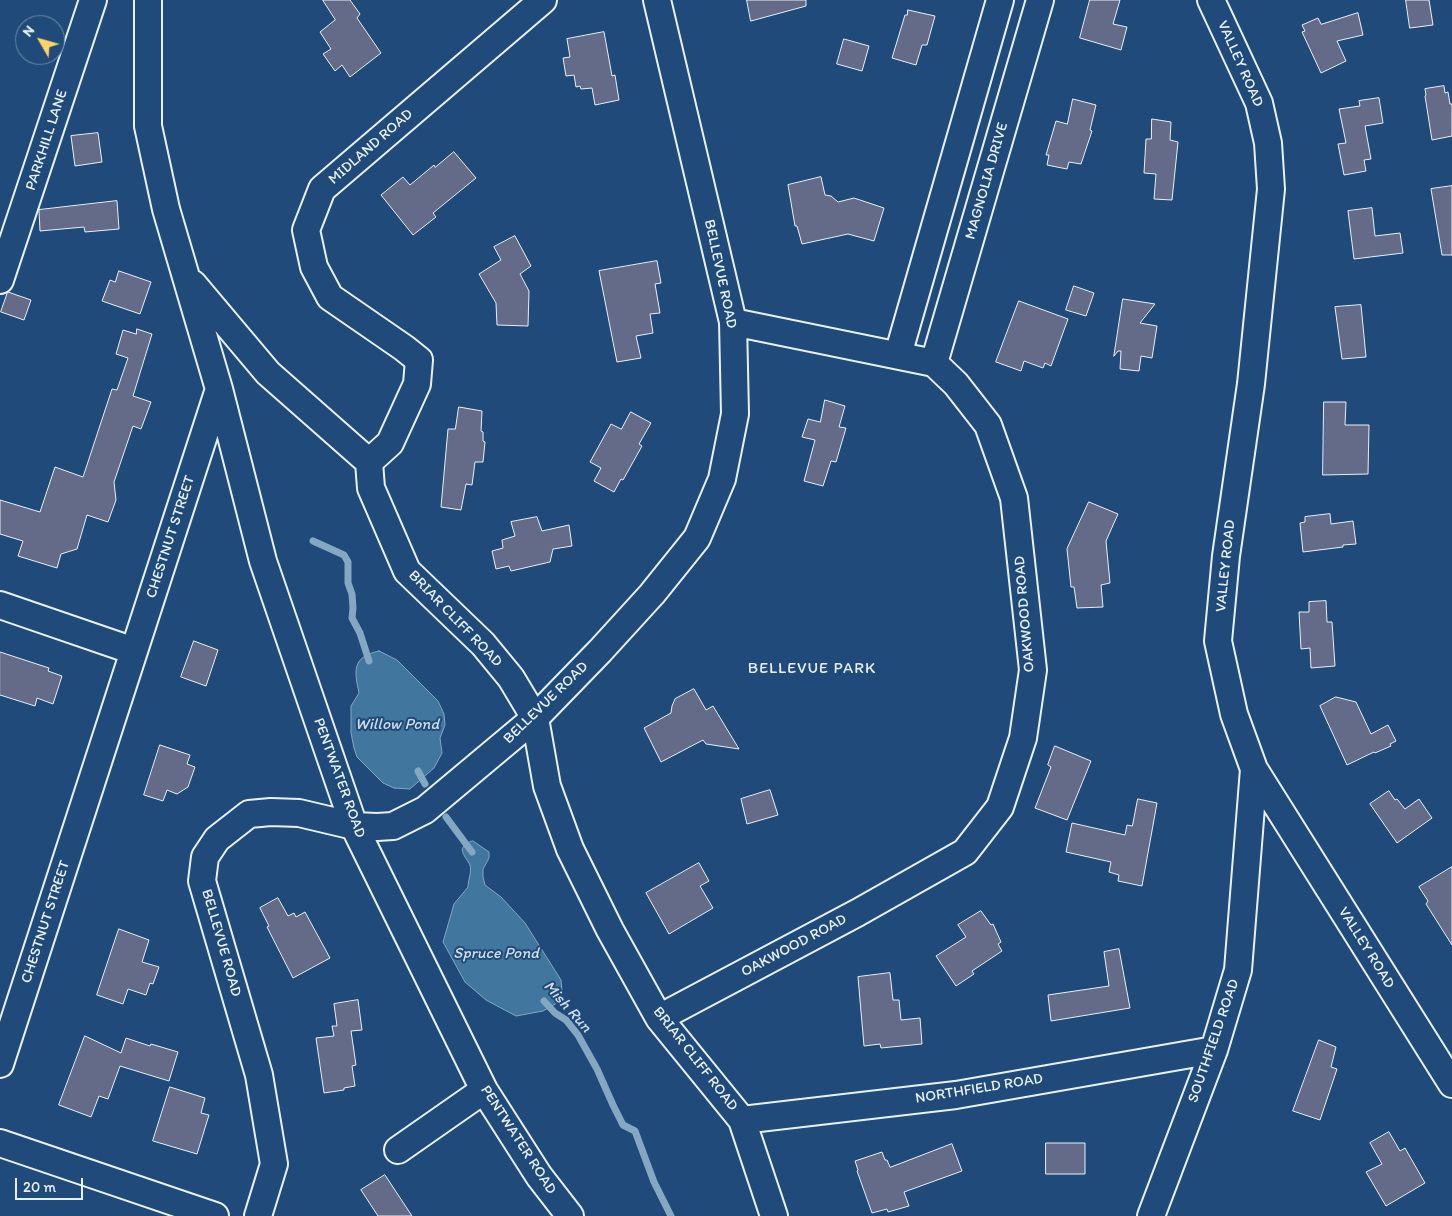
<!DOCTYPE html>
<style>
body{margin:0}
#map{position:relative;width:1452px;height:1216px;overflow:hidden;background:#1f4a7a;font-family:Itim,sans-serif}
canvas{display:block}
.north{position:absolute;left:15px;top:15px;width:50px;height:50px;box-sizing:border-box;background:#1f4a7a;border:1px solid #6f8dac;border-radius:50%;rotate:308deg;font-size:14px;font-weight:700;line-height:20px;text-align:center;color:#e8f1f8}
.north::after{content:'';display:block;margin:auto;width:18px;height:22px;background:#ffd166;clip-path:polygon(50% 0,100% 100%,50% 72%,0 100%)}
.scale{position:absolute;left:15px;top:1178px;width:68px;height:22px;box-sizing:border-box;border:2px solid #e8f1f8;border-top:0;padding-left:6px;font-size:15px;line-height:18px;white-space:nowrap;color:#e8f1f8;-webkit-text-stroke:4px #1f4a7a;paint-order:stroke}
</style>
<div id="map">
<canvas width="1452" height="1216"></canvas>
<div class="north">N</div>
<div class="scale">20 m</div>
</div>
<script>
const c = document.querySelector('canvas').getContext('2d');
c.lineJoin = 'round';
function fillPath(path, color) { c.fillStyle = color; c.fill(path, 'evenodd'); }
function stroke(path, color, width, dash) { c.strokeStyle = color; c.lineWidth = width; c.lineCap = dash ? 'butt' : 'round'; c.setLineDash(dash || []); c.stroke(path); }
function drawText(font, color, halo, rows, align = 'center') {
  c.font = font + ' Itim,sans-serif'; c.lineWidth = 4; c.setLineDash([]); c.textBaseline = 'middle'; c.strokeStyle = halo; c.fillStyle = color; for (const [text, x, y, turn = 0] of rows) {
    c.save(); c.translate(x, y); c.rotate((+turn || 0) * Math.PI / 180); c.textAlign = isNaN(turn) ? turn : align; if (halo) c.strokeText(text, 0, 0); c.fillText(text, 0, 0); c.restore();
  }
}
const water = new Path2D(`
 M 379,651 L 397,660 L 438,701 L 444,714 L 445,725 L 440,738 L 442,753 L 434,768 L 410,789 L 394,788 L 383,783 L 357,757 L 354,748 L 351,733 L 351,706 L 359,693 C 354,670 352,657 379,651 Z
 M 473,841 L 489,852 L 489,858 L 483,869 L 483,877 L 485,885 L 501,897 L 525,923 L 561,980 L 562,991 L 557,1003 L 543,1011 L 516,1016 L 486,1000 L 465,982 L 443,942 L 454,904 L 468,887 C 468,880 472,872 470,865 C 467,859 463,856 462,849 L 465,844 Z`);
fillPath(water, '#41769e');
stroke(water, '#84a7c2', 1);
stroke(new Path2D(`
 M 313,541 L 344,555 L 348,562 L 348,583 L 352,594 L 353,608 L 352,618 L 360,633 L 369,661
 M 418,771 L 425,784
 M 446,817 L 472,852
 M 544,1001 L 555,1013 L 566,1020 L 578,1035 L 597,1069 L 613,1105 L 623,1125 L 635,1131 L 654,1182 L 671,1216`), '#84a7c2', 7);
const building = new Path2D(`
 M 323,0 L 350,0 L 360,14 L 357,18 L 381,53 L 350,77 L 342,65 L 335,71 L 323,54 L 331,49 L 320,32 L 335,20 Z
 M 747,0 L 806,0 L 806,6 L 751,21 Z
 M 1090,0 L 1120,0 L 1113,24 L 1127,27 L 1121,50 L 1080,38 Z
 M 1406,0 L 1429,0 L 1433,25 L 1410,28 Z
 M 908,10 L 935,16 L 927,45 L 922,45 L 916,65 L 892,58 L 905,15 L 907,15 Z
 M 1358,13 L 1363,35 L 1337,41 L 1346,61 L 1321,73 L 1302,32 L 1305,31 L 1302,25 L 1318,18 L 1321,24 Z
 M 604,32 L 612,76 L 615,75 L 619,100 L 595,105 L 592,88 L 581,89 L 580,86 L 576,87 L 574,75 L 566,76 L 563,58 L 570,57 L 567,39 Z
 M 844,39 L 869,46 L 862,71 L 837,64 Z
 M 1444,86 L 1445,93 L 1448,92 L 1450,104 L 1452,104 L 1452,136 L 1432,140 L 1425,96 L 1426,95 L 1425,89 Z
 M 1379,98 L 1383,123 L 1365,126 L 1371,159 L 1364,160 L 1366,171 L 1344,175 L 1338,144 L 1346,143 L 1339,109 L 1360,106 L 1359,101 Z
 M 1073,99 L 1096,105 L 1090,130 L 1092,131 L 1081,164 L 1069,162 L 1067,169 L 1047,165 L 1049,155 L 1046,155 L 1056,121 L 1067,124 Z
 M 1152,119 L 1171,122 L 1170,140 L 1178,142 L 1172,200 L 1154,199 L 1156,174 L 1144,173 L 1146,139 L 1151,139 Z
 M 98,133 L 102,162 L 75,166 L 71,136 Z
 M 454,152 L 476,178 L 433,213 L 436,217 L 413,235 L 381,195 L 403,177 L 410,185 L 434,165 L 435,167 Z
 M 821,177 L 825,195 L 831,196 L 838,202 L 854,198 L 884,208 L 874,241 L 848,234 L 802,244 L 797,226 L 795,226 L 788,185 Z
 M 1452,186 L 1452,255 L 1442,255 L 1431,189 Z
 M 117,201 L 119,229 L 85,232 L 84,227 L 40,231 L 39,210 Z
 M 1372,208 L 1375,236 L 1400,233 L 1403,253 L 1354,259 L 1348,211 Z
 M 515,236 L 531,266 L 520,274 L 529,291 L 528,326 L 497,325 L 496,303 L 479,274 L 501,260 L 494,247 Z
 M 657,261 L 661,283 L 655,284 L 660,313 L 650,314 L 653,333 L 636,336 L 641,358 L 617,362 L 599,271 Z
 M 119,271 L 151,282 L 140,314 L 102,301 L 110,280 L 115,282 Z
 M 1074,286 L 1094,293 L 1086,316 L 1066,310 Z
 M 8,292 L 31,300 L 24,320 L 1,312 Z
 M 1123,299 L 1155,304 L 1140,323 L 1157,326 L 1152,358 L 1141,356 L 1139,371 L 1120,369 L 1121,351 L 1118,351 L 1114,356 Z
 M 1019,301 L 1068,319 L 1051,366 L 1045,363 L 1043,368 L 1024,361 L 1021,371 L 996,362 Z
 M 1361,305 L 1366,357 L 1342,359 L 1335,307 Z
 M 137,329 L 152,334 L 133,396 L 151,402 L 141,429 L 133,426 L 114,482 L 116,500 L 108,522 L 87,515 L 77,549 L 61,554 L 57,568 L 18,556 L 23,541 L 0,534 L 0,500 L 40,512 L 55,467 L 83,477 L 112,389 L 117,390 L 128,358 L 116,354 L 123,330 L 136,334 Z
 M 825,400 L 845,406 L 839,427 L 846,428 L 836,462 L 831,461 L 823,486 L 804,481 L 815,440 L 802,437 L 808,419 L 820,422 Z
 M 1324,402 L 1346,402 L 1345,425 L 1369,425 L 1368,474 L 1323,475 Z
 M 459,407 L 482,411 L 481,431 L 483,432 L 483,441 L 485,442 L 483,462 L 475,462 L 472,485 L 466,484 L 461,510 L 441,507 L 448,429 L 455,429 Z
 M 631,412 L 651,423 L 639,444 L 642,446 L 623,480 L 621,479 L 614,492 L 594,481 L 601,468 L 590,462 L 611,424 L 621,429 Z
 M 1089,502 L 1118,514 L 1106,541 L 1110,583 L 1101,585 L 1103,607 L 1077,608 L 1074,587 L 1071,587 L 1067,549 Z
 M 1330,514 L 1331,524 L 1353,521 L 1356,544 L 1343,545 L 1343,547 L 1303,552 L 1300,523 L 1305,522 L 1305,517 Z
 M 537,517 L 542,531 L 569,525 L 572,546 L 553,549 L 550,562 L 511,571 L 509,566 L 496,569 L 492,551 L 503,548 L 502,540 L 515,536 L 511,522 Z
 M 1326,601 L 1327,622 L 1332,622 L 1335,666 L 1311,668 L 1310,648 L 1301,649 L 1299,612 L 1309,612 L 1309,602 Z
 M 194,641 L 218,650 L 206,686 L 181,677 Z
 M 0,652 L 49,668 L 48,671 L 62,676 L 53,704 L 37,698 L 35,706 L 0,695 Z
 M 694,689 L 706,710 L 713,706 L 739,749 L 706,744 L 703,740 L 661,762 L 644,728 L 671,713 L 672,706 L 675,699 Z
 M 1336,697 L 1356,702 L 1371,734 L 1388,725 L 1396,741 L 1390,744 L 1391,746 L 1375,753 L 1374,752 L 1347,765 L 1320,706 Z
 M 160,745 L 190,755 L 187,764 L 195,767 L 188,787 L 177,794 L 167,790 L 163,801 L 144,795 Z
 M 1055,746 L 1091,761 L 1067,820 L 1035,808 L 1051,767 L 1048,765 Z
 M 770,790 L 778,815 L 747,824 L 741,799 Z
 M 1389,791 L 1395,800 L 1397,799 L 1405,809 L 1419,799 L 1432,818 L 1397,843 L 1370,804 Z
 M 1138,799 L 1157,803 L 1142,886 L 1118,881 L 1119,875 L 1109,872 L 1111,862 L 1066,852 L 1072,823 L 1125,835 L 1127,825 L 1132,826 Z
 M 699,863 L 709,881 L 700,886 L 713,908 L 669,934 L 646,893 Z
 M 1452,867 L 1452,945 L 1426,904 L 1428,901 L 1419,887 Z
 M 278,898 L 288,916 L 294,913 L 296,917 L 305,912 L 330,958 L 293,978 L 267,927 L 269,926 L 260,908 Z
 M 981,911 L 991,925 L 993,924 L 1001,942 L 998,944 L 1002,951 L 972,971 L 974,974 L 956,986 L 936,956 L 966,937 L 958,925 Z
 M 119,929 L 149,940 L 142,962 L 159,967 L 153,984 L 150,983 L 146,995 L 128,989 L 123,1004 L 97,995 Z
 M 1119,949 L 1130,1008 L 1051,1021 L 1048,995 L 1109,986 L 1104,952 Z
 M 890,973 L 893,1000 L 899,1000 L 901,1020 L 920,1018 L 922,1044 L 881,1048 L 880,1044 L 864,1046 L 858,977 Z
 M 358,1000 L 362,1030 L 351,1031 L 356,1065 L 352,1066 L 355,1086 L 344,1088 L 344,1090 L 324,1093 L 316,1038 L 334,1036 L 332,1026 L 337,1026 L 334,1004 Z
 M 85,1036 L 121,1053 L 126,1038 L 150,1046 L 151,1044 L 178,1052 L 169,1081 L 120,1066 L 108,1099 L 99,1096 L 91,1117 L 59,1105 Z
 M 1319,1040 L 1336,1047 L 1331,1067 L 1337,1069 L 1320,1120 L 1293,1111 Z
 M 170,1087 L 205,1098 L 201,1113 L 209,1115 L 197,1154 L 153,1141 Z
 M 1389,1132 L 1400,1151 L 1405,1148 L 1425,1183 L 1386,1206 L 1366,1172 L 1382,1164 L 1370,1143 Z
 M 1046,1143 L 1085,1143 L 1085,1174 L 1046,1174 Z
 M 952,1144 L 962,1171 L 904,1192 L 909,1206 L 888,1212 L 887,1209 L 872,1213 L 857,1171 L 858,1170 L 855,1161 L 882,1152 L 885,1160 L 887,1160 L 890,1167 Z
 M 385,1175 L 412,1216 L 378,1216 L 361,1190 Z`);
fillPath(building, '#646b89');
stroke(building, '#e8f1f8', 1);
const street = new Path2D(`
 M 148,0 L 148,126 L 166,209 L 219,389 L 263,561 L 354,826 L 484,1090 L 539,1176 L 570,1216
 M 1211,0 L 1259,103 L 1268,143 L 1271,189 L 1251,384 L 1226,556 L 1218,641 L 1234,714 L 1254,769 L 1452,1084
 M 0,280 L 93,0
 M 193,284 L 268,373 L 369,462 L 371,488 L 407,571 L 483,644 L 511,678 L 535,718 L 547,786 L 570,849 L 610,930 L 659,1018 L 742,1120 L 774,1216
 M 898,355 L 1000,0
 M 934,363 L 1040,0
 M 369,462 L 390,443 L 417,384 L 419,360 L 404,348 L 330,297 L 314,267 L 306,230 L 322,189 L 543,0
 M 0,605 L 134,651
 M 659,1018 L 857,913 L 965,852 L 1000,807 L 1023,738 L 1033,670 L 1014,498 L 988,425 L 956,384 L 934,363 L 733,322
 M 0,1064 L 219,389
 M 742,1120 L 956,1095 L 1214,1050
 M 0,1143 L 215,1216
 M 398,1150 L 484,1090
 M 258,1216 L 274,1164 L 259,1075 L 202,881 L 205,857 L 217,839 L 249,814 L 271,812 L 299,813 L 354,826 L 377,827 L 393,826 L 425,810 L 535,718 L 600,651 L 652,594 L 697,538 L 722,479 L 735,414 L 733,322 L 657,0
 M 1151,1216 L 1214,1050 L 1238,970 L 1254,769`);
stroke(street, '#e8f1f8', 30);
stroke(street, '#1f4a7a', 26);
drawText('15px', '#e8f1f8', '#1f4a7a', [
 ["VALLEY ROAD",1240,64,66],
 ["PARKHILL LANE",47,140,-72],
 ["MIDLAND ROAD",371,147,-41],
 ["MAGNOLIA DRIVE",987,181,-74],
 ["BELLEVUE ROAD",720,274,78],
 ["CHESTNUT STREET",171,537,-72],
 ["VALLEY ROAD",1226,566,-84],
 ["OAKWOOD ROAD",1025,614,-95],
 ["BRIAR CLIFF ROAD",455,619,46],
 ["BELLEVUE ROAD",546,703,-44],
 ["PENTWATER ROAD",339,778,70],
 ["CHESTNUT STREET",46,922,-72],
 ["BELLEVUE ROAD",221,943,74],
 ["OAKWOOD ROAD",794,946,-28],
 ["VALLEY ROAD",1366,948,58],
 ["SOUTHFIELD ROAD",1214,1041,-71],
 ["BRIAR CLIFF ROAD",695,1059,52],
 ["NORTHFIELD ROAD",979,1089,-9],
 ["PENTWATER ROAD",518,1140,57]
]);
c.letterSpacing = '1px';
drawText('16px', '#e8f1f8', '#1f4a7a', [
 ["BELLEVUE PARK",812,669]
]);
c.letterSpacing = '0px';
drawText('italic 16px', '#cfdfea', '#1f4a7a', [
 ["Willow Pond",397,725],
 ["Spruce Pond",496,954],
 ["Mish Run",567,1007,48]
]);
</script>
